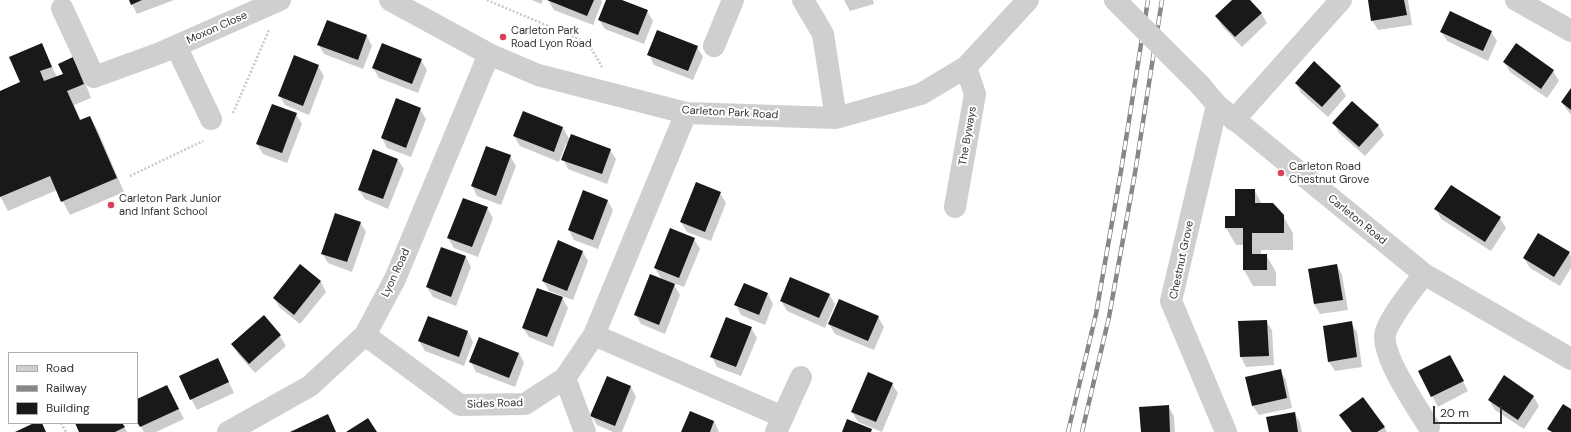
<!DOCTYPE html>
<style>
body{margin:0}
#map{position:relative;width:1571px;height:432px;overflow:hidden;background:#fff;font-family:"DM Sans",sans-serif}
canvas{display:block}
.legend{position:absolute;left:8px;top:352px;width:130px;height:72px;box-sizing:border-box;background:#fff;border:1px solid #adadad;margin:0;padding:5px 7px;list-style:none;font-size:12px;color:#323232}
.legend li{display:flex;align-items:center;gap:8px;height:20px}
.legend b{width:20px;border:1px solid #adadad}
.scale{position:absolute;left:1433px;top:406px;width:69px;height:18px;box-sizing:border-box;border:2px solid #323232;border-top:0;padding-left:5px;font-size:12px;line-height:14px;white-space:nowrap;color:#323232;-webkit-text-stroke:3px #fff;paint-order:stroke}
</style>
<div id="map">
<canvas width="1571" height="432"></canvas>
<ul class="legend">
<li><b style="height:5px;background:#cfcfcf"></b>Road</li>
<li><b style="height:5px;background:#878787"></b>Railway</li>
<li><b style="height:11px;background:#191919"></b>Building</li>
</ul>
<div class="scale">20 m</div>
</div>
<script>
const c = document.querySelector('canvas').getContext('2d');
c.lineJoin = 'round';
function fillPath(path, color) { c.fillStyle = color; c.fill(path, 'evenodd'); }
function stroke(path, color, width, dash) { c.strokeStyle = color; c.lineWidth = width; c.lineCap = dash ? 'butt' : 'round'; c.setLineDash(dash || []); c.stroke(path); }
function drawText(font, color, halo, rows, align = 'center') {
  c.font = font + ' "DM Sans",sans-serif'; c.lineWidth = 4; c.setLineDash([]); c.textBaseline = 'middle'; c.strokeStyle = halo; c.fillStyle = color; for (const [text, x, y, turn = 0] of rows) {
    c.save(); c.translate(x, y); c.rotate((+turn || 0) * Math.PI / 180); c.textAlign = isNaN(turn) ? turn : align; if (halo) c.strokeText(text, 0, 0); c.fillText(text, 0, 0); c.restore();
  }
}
fillPath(new Path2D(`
 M 130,0 L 174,0 L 137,14 Z
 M 532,0 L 543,0 L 541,4 Z
 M 548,0 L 601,0 L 602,2 L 593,25 L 554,10 Z
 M 607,0 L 619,0 L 647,11 L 653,21 L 644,44 L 605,29 L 599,20 Z
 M 844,0 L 873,0 L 874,4 L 850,11 Z
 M 1233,0 L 1249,0 L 1261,13 L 1267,23 L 1242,47 L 1222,26 L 1216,16 Z
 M 1369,0 L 1408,0 L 1412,25 L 1378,30 L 1372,20 Z
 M 1441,31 L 1491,32 L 1497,41 L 1488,61 L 1447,41 Z
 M 367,36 L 372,46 L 363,69 L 324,54 L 319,45 Z
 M 41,44 L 57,77 L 64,74 L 73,59 L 81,72 L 91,98 L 74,105 L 81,121 L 90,117 L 98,131 L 124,192 L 70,215 L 57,190 L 8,211 L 0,196 L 0,92 L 21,83 Z
 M 697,47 L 703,57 L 693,80 L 654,65 L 649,55 Z
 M 421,60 L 427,70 L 418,93 L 379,78 L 373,68 Z
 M 1504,62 L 1553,71 L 1559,81 L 1547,98 L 1510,72 Z
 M 318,66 L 324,76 L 309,115 L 285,105 L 279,95 Z
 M 1296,83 L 1340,86 L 1346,96 L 1328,117 L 1301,93 Z
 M 1571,90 L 1571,115 L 1562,103 Z
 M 420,109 L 426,119 L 411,157 L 387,148 L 382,138 Z
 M 524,113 L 563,128 L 570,140 L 610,150 L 616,159 L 607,184 L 568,169 L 563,159 L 568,145 L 566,144 L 559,162 L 520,146 L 514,136 Z
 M 296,114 L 302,124 L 287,163 L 263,154 L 257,144 Z
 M 1334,123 L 1378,125 L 1384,135 L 1365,156 L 1339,133 Z
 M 510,156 L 516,166 L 501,205 L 477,196 L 472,186 Z
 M 398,160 L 404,169 L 388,209 L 365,199 L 359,190 Z
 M 1254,190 L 1262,204 L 1283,216 L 1293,233 L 1293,250 L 1261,250 L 1261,255 L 1266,255 L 1276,272 L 1276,286 L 1253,286 L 1244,270 L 1244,245 L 1236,245 L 1226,228 L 1236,217 Z
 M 720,193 L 726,203 L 711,241 L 687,232 L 681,222 Z
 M 607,200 L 613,210 L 598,249 L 574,240 L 569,230 Z
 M 487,208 L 493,218 L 478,257 L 454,248 L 448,238 Z
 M 1436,209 L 1500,218 L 1506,228 L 1491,251 L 1441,219 Z
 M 360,222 L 366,232 L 352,272 L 328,263 L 322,253 Z
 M 694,239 L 700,249 L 684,287 L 673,283 L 680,295 L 665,334 L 641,324 L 635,314 L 662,280 L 655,268 Z
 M 442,248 L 466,257 L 471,267 L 456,306 L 433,297 L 427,287 Z
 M 582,251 L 588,261 L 573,300 L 549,291 L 543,281 Z
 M 1569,253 L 1571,256 L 1571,268 L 1560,286 L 1530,268 L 1524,258 Z
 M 1337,265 L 1342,275 L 1348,310 L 1320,314 L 1314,304 L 1309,270 Z
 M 300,266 L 321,282 L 326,292 L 300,324 L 280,308 L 274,298 Z
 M 768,294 L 773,304 L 765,325 L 741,315 L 736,305 Z
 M 829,294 L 835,304 L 825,328 L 787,311 L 781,301 Z
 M 562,298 L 568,308 L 553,347 L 529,337 L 523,328 Z
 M 264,317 L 280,336 L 286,346 L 255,373 L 238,354 L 232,344 Z
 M 429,317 L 468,332 L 473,342 L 464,366 L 425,351 L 419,341 Z
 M 878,317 L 884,327 L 874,350 L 835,334 L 829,324 Z
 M 1266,321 L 1272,330 L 1274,365 L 1246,367 L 1241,357 L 1239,322 Z
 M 1351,323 L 1357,332 L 1362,367 L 1335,371 L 1329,362 Z
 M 751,328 L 757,338 L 741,376 L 717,367 L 712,357 Z
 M 519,353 L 524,363 L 515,387 L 476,372 L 471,362 Z
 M 1455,366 L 1468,391 L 1438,407 L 1419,371 Z
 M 223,369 L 234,393 L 197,410 L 180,377 Z
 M 1280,370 L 1286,380 L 1292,408 L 1259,415 L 1253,406 Z
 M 892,384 L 898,393 L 882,432 L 858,422 L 852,412 Z
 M 167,386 L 184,419 L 156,432 L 144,432 L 137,419 L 137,400 Z
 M 631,387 L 636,397 L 622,432 L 613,432 L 597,425 L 591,415 Z
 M 1534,397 L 1539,406 L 1524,429 L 1495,410 L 1489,400 Z
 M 1168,406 L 1174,416 L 1175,432 L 1142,432 Z
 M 1295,413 L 1300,423 L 1302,432 L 1270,432 Z
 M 1341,415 L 1384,427 L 1387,432 L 1351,432 Z
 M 714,421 L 719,432 L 682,432 Z
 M 76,423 L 122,423 L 127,432 L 80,432 Z`), '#0003');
fillPath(new Path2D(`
 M 129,0 L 142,0 L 131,5 Z
 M 547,0 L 594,0 L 587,16 Z
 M 606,0 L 622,0 L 648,10 L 638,35 L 598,20 Z
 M 1232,0 L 1250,0 L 1262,13 L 1235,37 L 1215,16 Z
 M 1368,0 L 1404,0 L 1407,15 L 1371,21 Z
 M 1450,11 L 1492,31 L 1483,51 L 1440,32 Z
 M 327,20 L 367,35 L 358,60 L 317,45 Z
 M 657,30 L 698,46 L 688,71 L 647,55 Z
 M 42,43 L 52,67 L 40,71 L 44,81 L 63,74 L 58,64 L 73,57 L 84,84 L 67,91 L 80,120 L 90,116 L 117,178 L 61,202 L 50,176 L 0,197 L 0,91 L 20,82 L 9,57 Z
 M 382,43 L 422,59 L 412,84 L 372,68 Z
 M 1516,43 L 1554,70 L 1541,89 L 1503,62 Z
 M 294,55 L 319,65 L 303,106 L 278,96 Z
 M 1314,61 L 1341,86 L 1322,107 L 1295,83 Z
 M 1571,88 L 1571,110 L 1561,102 Z
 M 396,98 L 421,108 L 406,148 L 381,138 Z
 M 1352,101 L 1379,125 L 1359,147 L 1332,123 Z
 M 272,104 L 297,113 L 282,153 L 256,144 Z
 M 523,111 L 563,127 L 554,152 L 513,136 Z
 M 571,134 L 611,149 L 602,174 L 561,160 Z
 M 486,146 L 511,155 L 496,196 L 471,186 Z
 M 373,149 L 398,159 L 383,199 L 358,190 Z
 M 696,182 L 721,192 L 705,232 L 680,222 Z
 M 1451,185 L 1501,217 L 1485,242 L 1434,209 Z
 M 1235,189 L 1255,189 L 1255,203 L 1273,203 L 1284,215 L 1284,233 L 1252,233 L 1252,254 L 1267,254 L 1267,270 L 1243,270 L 1243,228 L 1225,228 L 1225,216 L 1235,216 Z
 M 583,190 L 608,200 L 593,240 L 568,230 Z
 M 463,198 L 488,207 L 472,247 L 447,238 Z
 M 335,213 L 361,222 L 347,262 L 321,254 Z
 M 670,228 L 695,238 L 679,278 L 654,268 Z
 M 1538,233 L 1570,252 L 1554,277 L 1523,258 Z
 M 558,240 L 583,251 L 567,291 L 542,281 Z
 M 441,247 L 466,256 L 451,297 L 426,287 Z
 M 300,264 L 321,281 L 294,315 L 273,298 Z
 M 1337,264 L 1343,300 L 1314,304 L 1308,269 Z
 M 650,274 L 675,284 L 659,325 L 634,315 Z
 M 790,277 L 830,294 L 819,318 L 780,301 Z
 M 744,283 L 768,293 L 759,315 L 734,305 Z
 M 537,288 L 563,297 L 547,337 L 522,328 Z
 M 839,299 L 879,316 L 868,341 L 828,324 Z
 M 264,315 L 281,335 L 249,364 L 231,344 Z
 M 428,316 L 468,331 L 459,357 L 418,341 Z
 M 726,317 L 752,327 L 736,367 L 710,357 Z
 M 1267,320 L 1269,356 L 1240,357 L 1238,321 Z
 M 1352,321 L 1357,357 L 1328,362 L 1323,326 Z
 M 479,337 L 519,353 L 509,378 L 469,362 Z
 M 1450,355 L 1464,381 L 1431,397 L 1418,371 Z
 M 218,358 L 229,382 L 190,400 L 179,376 Z
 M 1281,369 L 1287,398 L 1252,406 L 1245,377 Z
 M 868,372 L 893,383 L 876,422 L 851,412 Z
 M 1504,375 L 1534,396 L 1518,420 L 1488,400 Z
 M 607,376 L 631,386 L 615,426 L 590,416 Z
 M 167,385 L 179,409 L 140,427 L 137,422 L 137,399 Z
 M 1363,397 L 1385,427 L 1377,432 L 1352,432 L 1339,415 Z
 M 1563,404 L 1571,409 L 1571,432 L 1552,432 L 1547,429 Z
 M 1169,405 L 1170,432 L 1141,432 L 1139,407 Z
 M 690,411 L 714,421 L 710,432 L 681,432 Z
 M 1295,412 L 1298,432 L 1269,432 L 1266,417 Z
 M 328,414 L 336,432 L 290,432 Z
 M 368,418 L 377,432 L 346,432 Z
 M 847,419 L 872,429 L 871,432 L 842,432 Z
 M 34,423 L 42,423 L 46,432 L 15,432 Z
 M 75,423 L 122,423 L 125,427 L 115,432 L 79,432 Z`), '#191919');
stroke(new Path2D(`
 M 487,0 L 588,43 L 602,67
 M 233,113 L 269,30
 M 130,176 L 203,141
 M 61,423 L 66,432`), '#c9c9c9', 2.5, [2, 2]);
stroke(new Path2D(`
 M 390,0 L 489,54 L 538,75 L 686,113 L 836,118 L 921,94 L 966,67 L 1028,0
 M 803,0 L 823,34 L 836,118
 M 1516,0 L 1571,31
 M 62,8 L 94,77 L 160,53 L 280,0
 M 176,46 L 211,119
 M 714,46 L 733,0
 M 1200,85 L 1217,105 L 1424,274 L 1571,359
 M 1217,105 L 1171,301 L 1226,432
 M 1234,120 L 1341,0
 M 955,207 L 975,94 L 966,67
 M 1424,274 C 1411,292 1394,311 1386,331 C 1378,352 1417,407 1429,427
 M 365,335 L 460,405 L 525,404 L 565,378 L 594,335 L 686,113
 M 594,335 L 783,417
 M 565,378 L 585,432
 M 228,432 L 310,386 L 365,335 L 395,279 L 489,54
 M 776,432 L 801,377`), '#cfcfcf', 22);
const rail = new Path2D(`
 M 1068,432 L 1096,314 L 1121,171 L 1148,0
 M 1082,432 L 1109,317 L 1135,173 L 1162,0`);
stroke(rail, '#878787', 4.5);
stroke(rail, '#fff', 3, [9]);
stroke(new Path2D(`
 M 1115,0 L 1200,85`), '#cfcfcf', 22);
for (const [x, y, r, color] of [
 [503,37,4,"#dc4058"],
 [1281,173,4,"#dc4058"],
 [111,205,4,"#dc4058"]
]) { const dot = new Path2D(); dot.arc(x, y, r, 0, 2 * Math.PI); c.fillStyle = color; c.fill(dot); stroke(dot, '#fff', 1.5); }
drawText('11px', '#323232', '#fff', [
 ["Moxon Close",217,28,-24],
 ["Carleton Park Road",730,113,3],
 ["The Byways",968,136,-80],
 ["Carleton Road",1357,220,39],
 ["Chestnut Grove",1182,260,-78],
 ["Lyon Road",396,273,-65],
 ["Sides Road",495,404,-2]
]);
drawText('11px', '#323232', '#fff', [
 ["Carleton Park",511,31],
 ["Road Lyon Road",511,44],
 ["Carleton Road",1289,167],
 ["Chestnut Grove",1289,180],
 ["Carleton Park Junior",119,199],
 ["and Infant School",119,212]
], 'left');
</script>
